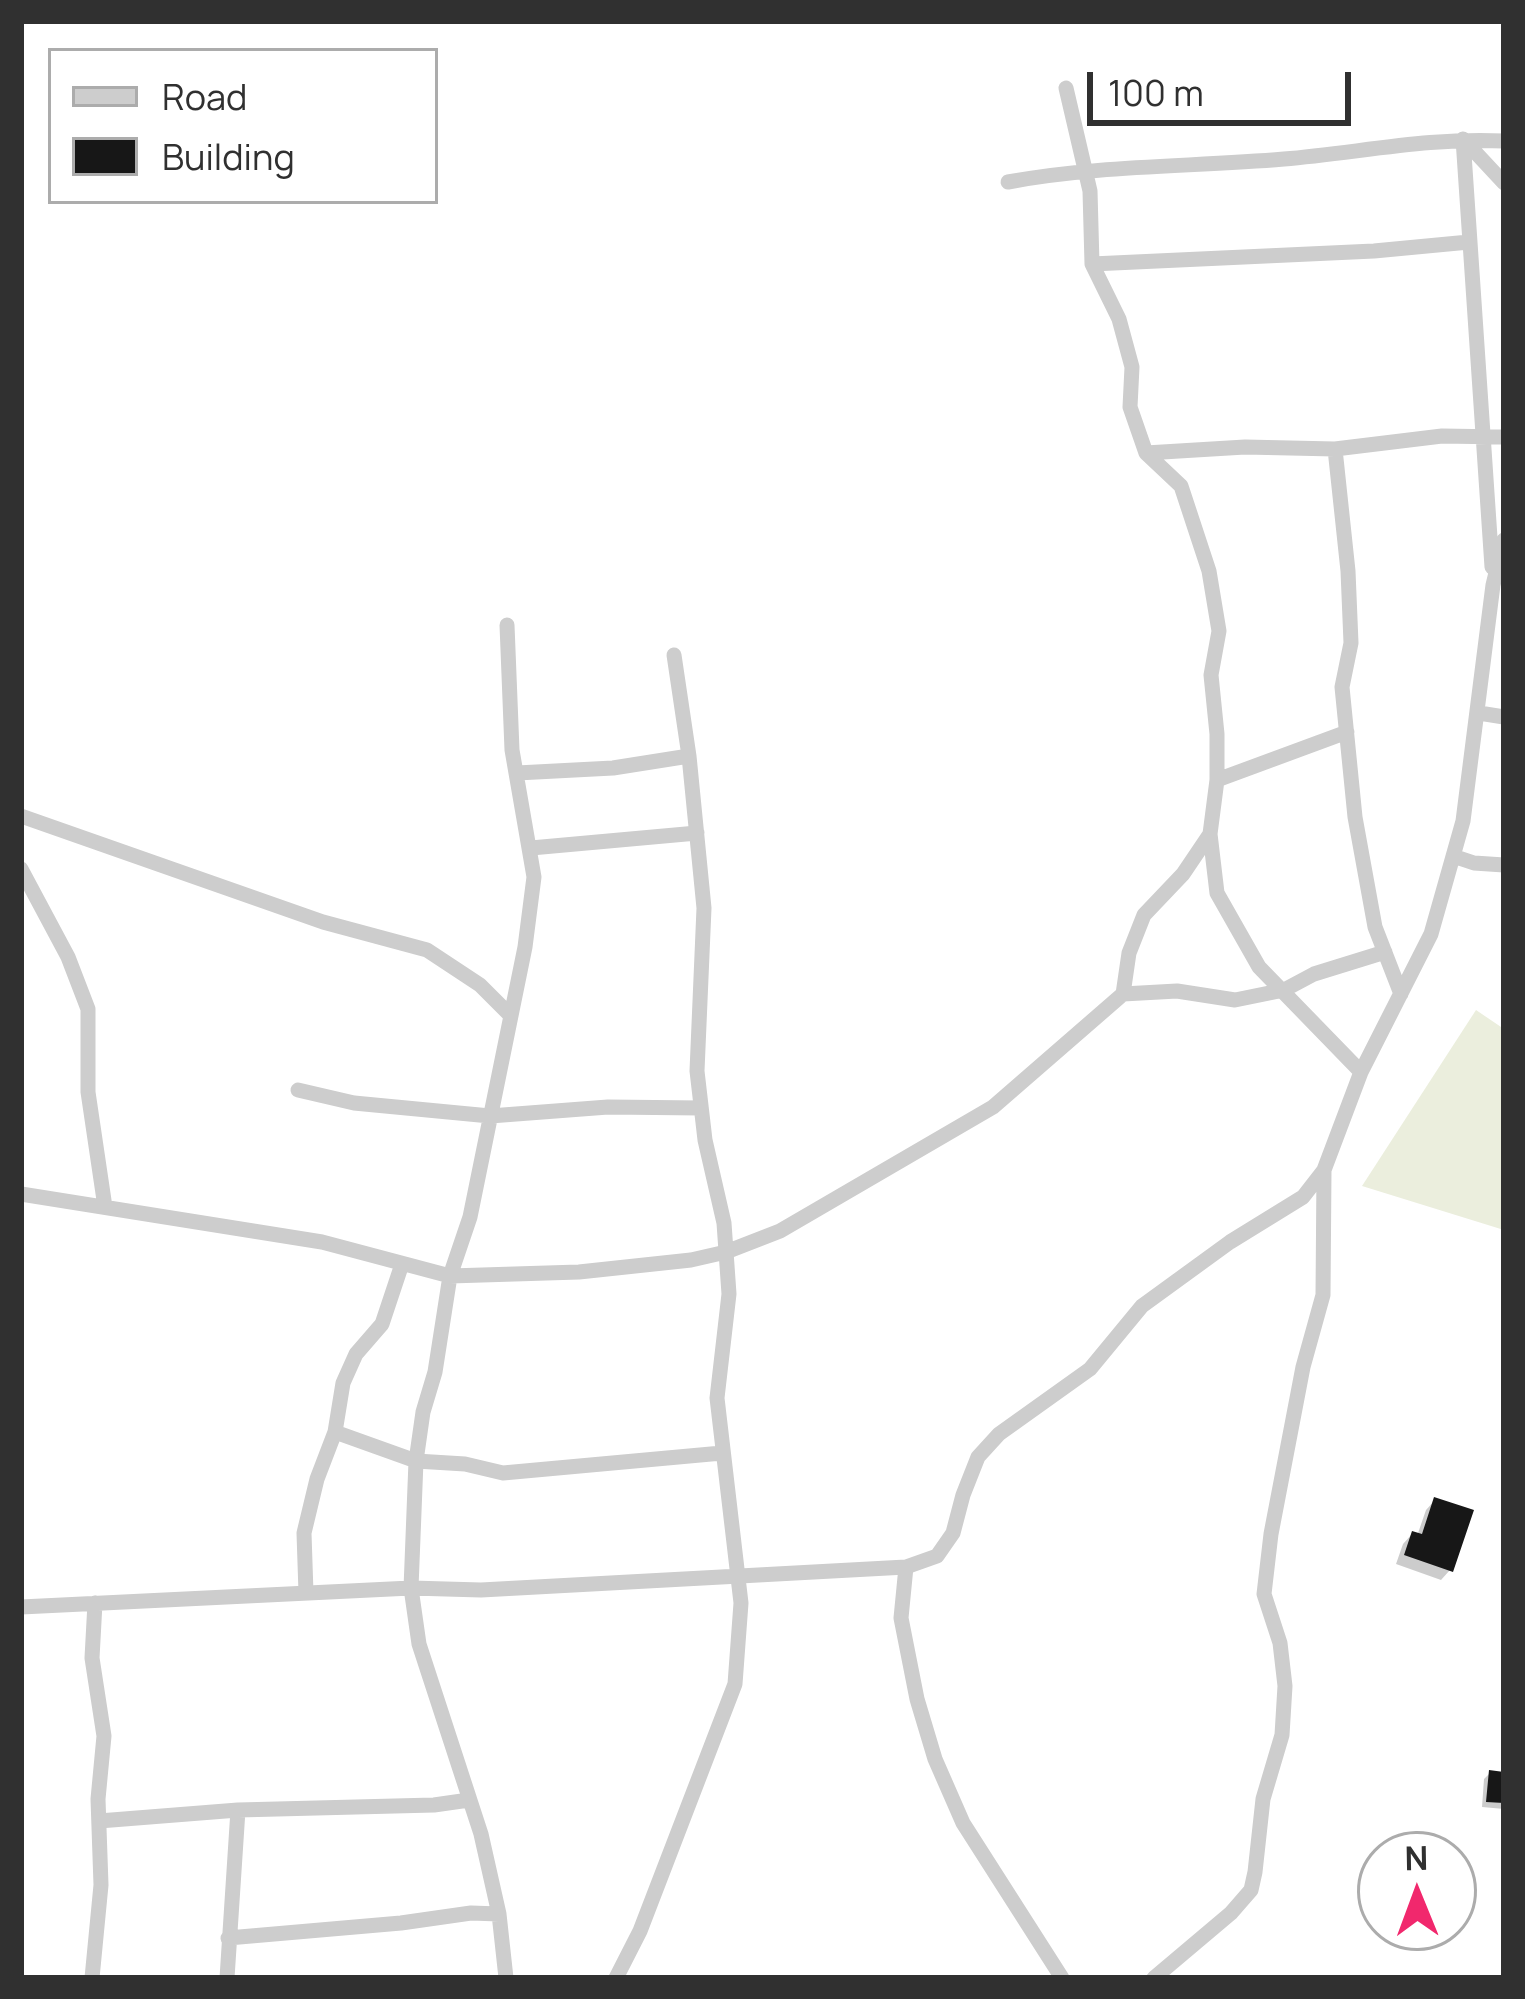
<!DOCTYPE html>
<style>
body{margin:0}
#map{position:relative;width:1525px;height:1999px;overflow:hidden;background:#fff;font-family:Manrope,sans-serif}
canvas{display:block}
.frame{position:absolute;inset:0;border:24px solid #303030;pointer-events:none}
.legend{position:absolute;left:48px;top:48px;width:390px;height:156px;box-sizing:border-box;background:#fff;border:3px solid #acacac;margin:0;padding:15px 21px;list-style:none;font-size:36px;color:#303030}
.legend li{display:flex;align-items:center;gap:24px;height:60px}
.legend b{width:60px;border:3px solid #acacac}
.north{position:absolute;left:1357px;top:1831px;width:120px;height:120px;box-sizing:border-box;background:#fff;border:3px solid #acacac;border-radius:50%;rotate:359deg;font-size:33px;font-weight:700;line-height:48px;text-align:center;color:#303030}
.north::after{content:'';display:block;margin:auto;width:42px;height:54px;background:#f1286d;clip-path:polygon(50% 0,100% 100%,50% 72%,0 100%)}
.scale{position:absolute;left:1087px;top:72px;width:264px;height:54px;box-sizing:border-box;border:6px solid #303030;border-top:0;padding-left:15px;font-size:36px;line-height:42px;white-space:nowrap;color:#303030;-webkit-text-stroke:9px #fff;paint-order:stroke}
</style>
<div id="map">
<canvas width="1525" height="1999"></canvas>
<div class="frame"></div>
<ul class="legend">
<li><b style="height:15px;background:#cdcdcd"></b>Road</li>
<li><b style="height:33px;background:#171717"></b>Building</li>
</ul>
<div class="north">N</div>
<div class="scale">100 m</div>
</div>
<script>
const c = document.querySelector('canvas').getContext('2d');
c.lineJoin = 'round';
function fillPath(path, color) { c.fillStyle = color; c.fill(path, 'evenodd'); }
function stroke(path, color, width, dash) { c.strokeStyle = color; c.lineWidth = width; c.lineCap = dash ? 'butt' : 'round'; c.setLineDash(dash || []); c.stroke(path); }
fillPath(new Path2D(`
 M 1476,1010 L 1504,1029 L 1504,1230 L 1362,1186 Z`), '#ebeedd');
fillPath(new Path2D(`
 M 1435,1500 L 1450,1570 L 1441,1580 L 1396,1564 L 1403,1544 L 1412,1534 L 1417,1536 L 1426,1510 Z
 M 1490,1773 L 1504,1775 L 1504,1809 L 1482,1807 L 1484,1779 Z`), '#0003');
fillPath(new Path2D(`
 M 1434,1497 L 1474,1510 L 1453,1572 L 1404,1555 L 1412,1531 L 1422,1534 Z
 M 1489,1770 L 1504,1772 L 1504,1803 L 1486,1802 Z`), '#171717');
stroke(new Path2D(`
 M 1066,88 L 1090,191 L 1092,264 L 1119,319 L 1132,367 L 1130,407 L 1146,453 L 1181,486 L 1209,571 L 1219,631 L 1211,675 L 1217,734 L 1217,780 L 1210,834 L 1217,893 L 1259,967 L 1361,1072
 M 1463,139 L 1492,567
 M 1463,139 L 1504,183
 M 1008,182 C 1100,165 1191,167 1284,159 C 1357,153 1430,137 1504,141
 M 1092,264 L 1374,251 L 1469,242
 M 1335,449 L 1348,571 L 1351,643 L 1342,687 L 1355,817 L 1375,927 L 1401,994
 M 1146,453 L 1245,447 L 1335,449 L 1442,436 L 1504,437
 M 1479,713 L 1504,717
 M 517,773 L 613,768 L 689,756
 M 1217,780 L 1347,732
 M 21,816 L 323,922 L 427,950 L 480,985 L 510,1015
 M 531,848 L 697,833
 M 1453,856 L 1474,863 L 1504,865
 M 21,869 L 68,957 L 88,1009 L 88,1092 L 105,1207
 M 1123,994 L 1129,953 L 1144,915 L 1183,874 L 1210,834
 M 298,1090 L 354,1103 L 490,1116 L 608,1107 L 701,1108
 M 21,1194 L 322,1242 L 450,1276 L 579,1272 L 691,1260 L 726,1252 L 780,1231 L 993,1107 L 1123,994 L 1177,991 L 1235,1000 L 1284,990 L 1314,974 L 1385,952
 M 335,1432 L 416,1461 L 465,1464 L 503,1473 L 722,1453
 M 906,1567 L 901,1618 L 917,1699 L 935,1759 L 963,1823 L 1062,1978
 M 306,1593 L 304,1533 L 317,1479 L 335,1432 L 343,1383 L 356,1354 L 382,1324 L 402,1264
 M 21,1607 L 411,1588 L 481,1590 L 906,1567 L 937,1556 L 953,1533 L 963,1495 L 978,1457 L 999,1434 L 1090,1369 L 1142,1306 L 1230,1242 L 1303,1197 L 1324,1170 L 1361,1072 L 1431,934 L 1463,821 L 1493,585 L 1504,540
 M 99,1821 L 238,1810 L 434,1805 L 469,1800
 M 228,1938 L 401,1923 L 471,1913 L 499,1914
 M 92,1978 L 101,1885 L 98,1799 L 104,1736 L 92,1658 L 95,1603
 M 227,1978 L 238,1810
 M 506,1978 L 499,1914 L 481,1834 L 419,1644 L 411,1588 L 416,1461 L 423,1412 L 435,1372 L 450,1276 L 470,1217 L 525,947 L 534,877 L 512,750 L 507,625
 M 616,1978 L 640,1931 L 735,1684 L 741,1603 L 717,1398 L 729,1294 L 724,1223 L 705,1140 L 697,1071 L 704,908 L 689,756 L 674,655
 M 1154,1978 L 1231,1913 L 1251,1890 L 1255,1872 L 1263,1799 L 1282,1735 L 1285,1686 L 1280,1643 L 1264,1594 L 1271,1534 L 1303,1367 L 1323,1295 L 1324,1170`), '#cdcdcd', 15);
</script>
